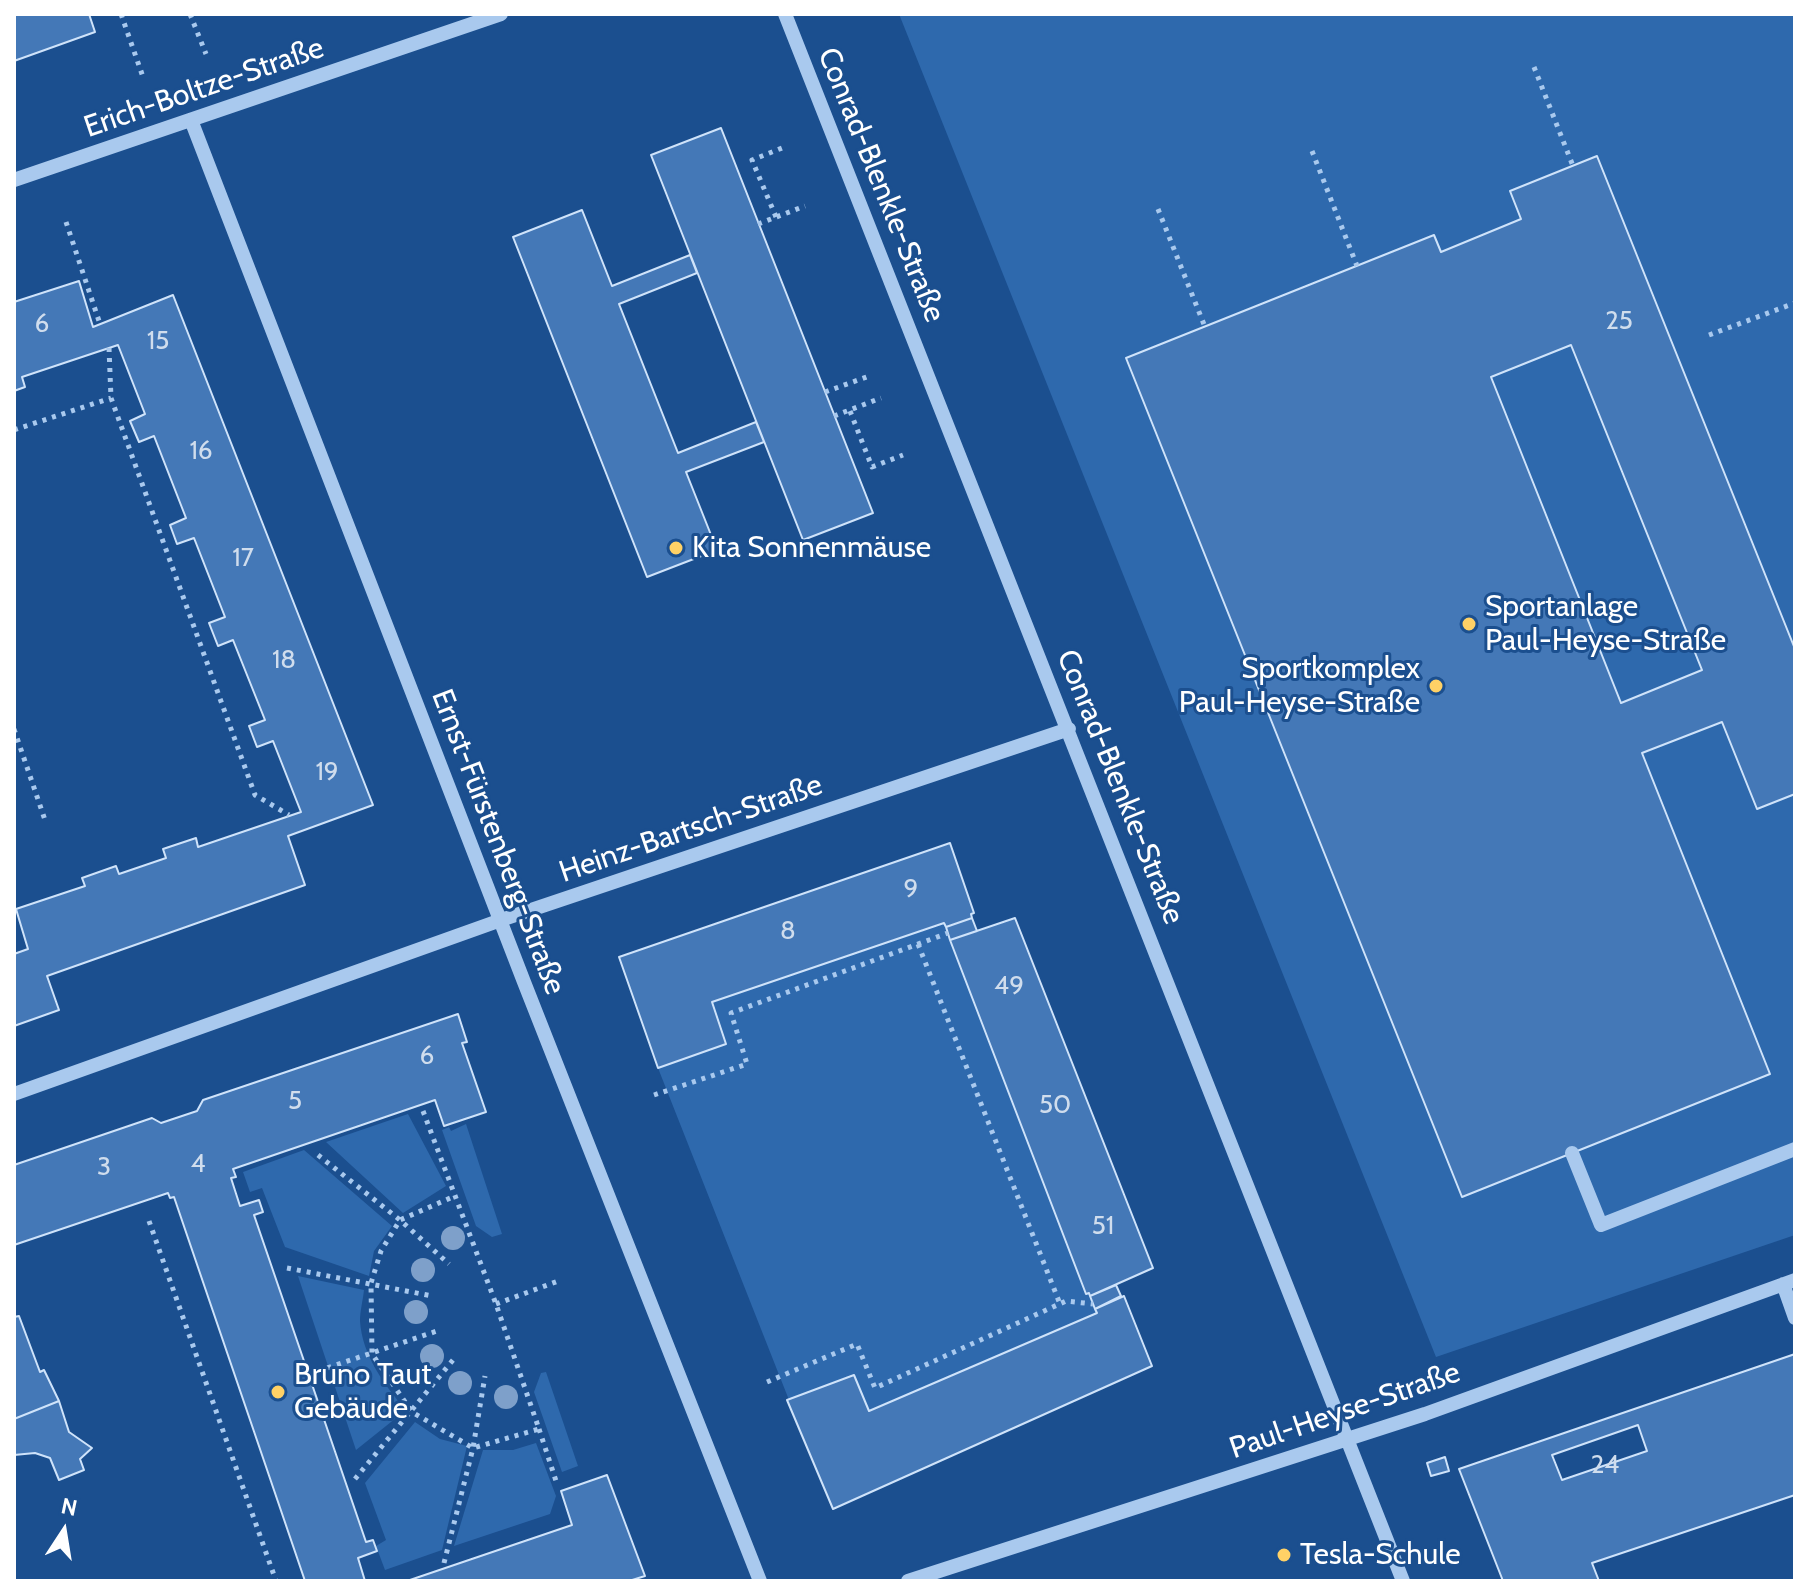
<!DOCTYPE html>
<meta charset="utf-8">
<style>
body{margin:0}
#map{position:relative;width:1809px;height:1595px;overflow:hidden;background:#1b4f8f;font-family:Cabin,sans-serif}
canvas{display:block}
.frame{position:absolute;inset:0;border:16px solid #fff;pointer-events:none}
.north{position:absolute;left:24px;top:1491px;width:80px;height:80px;-webkit-text-stroke:6px #1b4f8f;paint-order:stroke;rotate:12deg;font-size:22px;font-weight:700;line-height:32px;text-align:center;color:#fff}
.north::after{content:'';display:block;margin:auto;width:28px;height:36px;background:#fff;clip-path:polygon(50% 0,100% 100%,50% 72%,0 100%)}
</style>
<div id="map">
<canvas width="1809" height="1595"></canvas>
<div class="frame"></div>
<div class="north">N</div>
</div>
<script>
const c = document.querySelector('canvas').getContext('2d');
c.lineJoin = 'round';
function fillPath(path, color) { c.fillStyle = color; c.fill(path, 'evenodd'); }
function stroke(path, color, width, dash) { c.strokeStyle = color; c.lineWidth = width; c.lineCap = dash ? 'butt' : 'round'; c.setLineDash(dash || []); c.stroke(path); }
function drawText(font, color, halo, rows, align = 'center') {
  c.font = font + ' Cabin,sans-serif'; c.lineWidth = 6; c.setLineDash([]); c.textBaseline = 'middle'; c.strokeStyle = halo; c.fillStyle = color; for (const [text, x, y, turn = 0] of rows) {
    c.save(); c.translate(x, y); c.rotate((+turn || 0) * Math.PI / 180); c.textAlign = isNaN(turn) ? turn : align; if (halo) c.strokeText(text, 0, 0); c.fillText(text, 0, 0); c.restore();
  }
}
fillPath(new Path2D(`
 M 899,14 L 1795,14 L 1795,1235 L 1436,1357 Z
 M 944,923 L 1086,1294 L 1089,1293 L 1097,1313 L 869,1411 L 789,1400 L 658,1068 L 726,1044 L 712,1002 Z
 M 408,1114 L 446,1186 L 403,1213 L 326,1142 Z
 M 466,1124 L 502,1234 L 492,1237 L 476,1226 L 442,1130 L 449,1127 L 451,1131 Z
 M 304,1150 L 392,1226 L 374,1251 L 369,1276 L 285,1247 L 262,1188 L 250,1192 L 243,1172 Z
 M 298,1276 L 364,1290 C 363,1300 360,1311 360,1321 C 362,1355 385,1386 406,1410 L 356,1450 Z
 M 546,1372 L 578,1466 L 562,1472 L 534,1392 L 541,1373 Z
 M 415,1422 L 440,1439 L 467,1446 L 442,1550 L 385,1570 L 376,1546 L 386,1540 L 365,1483 Z
 M 536,1443 L 556,1496 L 550,1514 L 454,1546 L 483,1450 L 513,1450 Z`), '#2e69ad');
const building = new Path2D(`
 M 14,14 L 89,14 L 95,32 L 14,61 Z
 M 721,128 L 873,513 L 803,540 L 651,155 Z
 M 1597,156 L 1795,649 L 1795,794 L 1757,809 L 1722,722 L 1642,753 L 1770,1074 L 1462,1197 L 1126,358 L 1434,235 L 1441,252 L 1521,219 L 1510,191 ZM 1571,345 L 1702,670 L 1621,703 L 1491,377 Z
 M 582,210 L 612,286 L 690,255 L 697,273 L 619,304 L 678,453 L 756,422 L 764,442 L 686,472 L 717,550 L 647,577 L 513,237 Z
 M 79,281 L 93,327 L 173,295 L 373,805 L 288,836 L 305,885 L 47,976 L 59,1010 L 14,1026 L 14,954 L 28,949 L 16,909 L 85,886 L 82,878 L 116,866 L 119,874 L 166,858 L 163,849 L 196,838 L 198,847 L 301,812 L 273,741 L 257,747 L 249,726 L 265,720 L 233,640 L 218,646 L 209,623 L 225,617 L 194,538 L 177,544 L 170,525 L 186,518 L 154,436 L 139,442 L 130,421 L 145,414 L 118,345 L 22,377 L 25,387 L 14,391 L 14,302 Z
 M 950,843 L 974,913 L 971,914 L 972,918 L 946,927 L 944,923 L 712,1002 L 726,1044 L 658,1068 L 619,957 Z
 M 972,918 L 977,931 L 950,940 L 946,927 Z
 M 1015,918 L 1153,1268 L 1090,1296 L 1089,1293 L 1086,1294 L 950,940 Z
 M 458,1014 L 467,1042 L 462,1043 L 486,1112 L 444,1126 L 435,1100 L 233,1169 L 236,1177 L 231,1178 L 240,1206 L 259,1200 L 263,1212 L 254,1215 L 366,1542 L 373,1540 L 377,1551 L 358,1558 L 365,1581 L 305,1581 L 174,1197 L 170,1198 L 168,1193 L 14,1245 L 14,1165 L 152,1118 L 161,1123 L 197,1111 L 203,1100 Z
 M 1116,1285 L 1121,1296 L 1095,1309 L 1090,1296 Z
 M 1124,1296 L 1152,1366 L 833,1509 L 787,1400 L 854,1375 L 869,1411 L 1097,1313 L 1095,1309 Z
 M 19,1316 L 40,1372 L 44,1370 L 59,1401 L 14,1419 L 14,1317 Z
 M 1795,1354 L 1795,1495 L 1592,1563 L 1599,1581 L 1503,1581 L 1459,1469 ZM 1638,1425 L 1647,1451 L 1562,1480 L 1552,1455 Z
 M 59,1401 L 69,1432 L 92,1448 L 80,1459 L 84,1470 L 59,1480 L 50,1458 L 35,1453 L 14,1455 L 14,1419 Z
 M 1445,1457 L 1449,1471 L 1431,1476 L 1427,1463 Z
 M 607,1475 L 645,1576 L 629,1581 L 407,1581 L 572,1525 L 561,1491 Z`);
fillPath(building, '#4478b7');
stroke(building, '#cfe3fa', 2);
stroke(new Path2D(`
 M 121,14 L 143,77
 M 190,14 L 206,54
 M 1534,67 L 1573,166
 M 1312,151 L 1357,266
 M 1158,209 L 1205,327
 M 776,217 L 752,160 L 782,148
 M 66,222 L 100,324
 M 758,224 L 805,206
 M 1709,335 L 1795,303
 M 109,348 L 111,398 L 255,795 L 289,815
 M 825,392 L 872,375
 M 850,411 L 872,467 L 903,455
 M 834,416 L 881,398
 M 14,430 L 111,398
 M 14,729 L 45,820
 M 918,944 L 1060,1304
 M 654,1095 L 747,1064 L 731,1013 L 948,933
 M 423,1111 L 496,1304 L 539,1429 L 473,1448 L 412,1412 L 372,1354 L 371,1283 L 381,1251 L 400,1220 L 455,1196
 M 318,1155 L 400,1220 L 449,1264
 M 149,1221 L 276,1581
 M 287,1268 L 432,1296
 M 496,1304 L 561,1280
 M 318,1371 L 437,1331
 M 767,1382 L 857,1344 L 875,1388 L 1066,1301 L 1093,1304
 M 539,1429 L 557,1484
 M 355,1479 L 453,1360
 M 444,1563 L 473,1448 L 485,1376`), '#a9c9ee', 5, [4, 6]);
stroke(new Path2D(`
 M 785,14 L 1403,1581
 M 191,120 L 524,982 L 760,1581
 M 14,180 L 501,14
 M 14,1094 L 501,920 L 1069,729
 M 1572,1153 L 1601,1225 L 1795,1149
 M 1783,1284 L 1795,1318
 M 908,1581 L 1425,1414 L 1795,1280`), '#a9c9ee', 14);
c.fillStyle = '#7ea0ca';
for (const [x, y] of [
 [453,1238],
 [423,1270],
 [416,1312],
 [432,1356],
 [460,1383],
 [506,1397]
]) { c.beginPath(); c.arc(x, y, 12, 0, 2 * Math.PI); c.fill(); }
for (const [x, y, r, color] of [
 [676,548,8,"#ffd166"],
 [1469,624,8,"#ffd166"],
 [1436,686,8,"#ffd166"],
 [278,1392,8,"#ffd166"],
 [1284,1555,8,"#ffd166"]
]) { const dot = new Path2D(); dot.arc(x, y, r, 0, 2 * Math.PI); c.fillStyle = color; c.fill(dot); stroke(dot, '#1b4f8f', 3); }
drawText('26px', '#d0dded', null, [
 ["25",1619,321],
 ["6",42,324],
 ["15",158,341],
 ["16",201,451],
 ["17",243,558],
 ["18",284,660],
 ["19",327,772],
 ["9",911,889],
 ["8",788,931],
 ["49",1009,986],
 ["6",427,1056],
 ["5",295,1101],
 ["50",1055,1105],
 ["4",198,1164],
 ["3",104,1167],
 ["51",1103,1226],
 ["24",1605,1465]
]);
drawText('30px', '#fff', '#1b4f8f', [
 ["Erich-Boltze-Straße",204,88,-19],
 ["Conrad-Blenkle-Straße",881,185,68],
 ["Conrad-Blenkle-Straße",1120,787,68],
 ["Heinz-Bartsch-Straße",691,829,-19],
 ["Ernst-Fürstenberg-Straße",498,842,69],
 ["Paul-Heyse-Straße",1345,1411,-19]
]);
drawText('30px', '#fff', '#1b4f8f', [
 ["Kita Sonnenmäuse",692,548],
 ["Sportanlage",1485,607],
 ["Paul-Heyse-Straße",1485,641],
 ["Sportkomplex",1420,669,"right"],
 ["Paul-Heyse-Straße",1420,703,"right"],
 ["Bruno Taut",294,1375],
 ["Gebäude",294,1409],
 ["Tesla-Schule",1300,1555]
], 'left');
</script>
